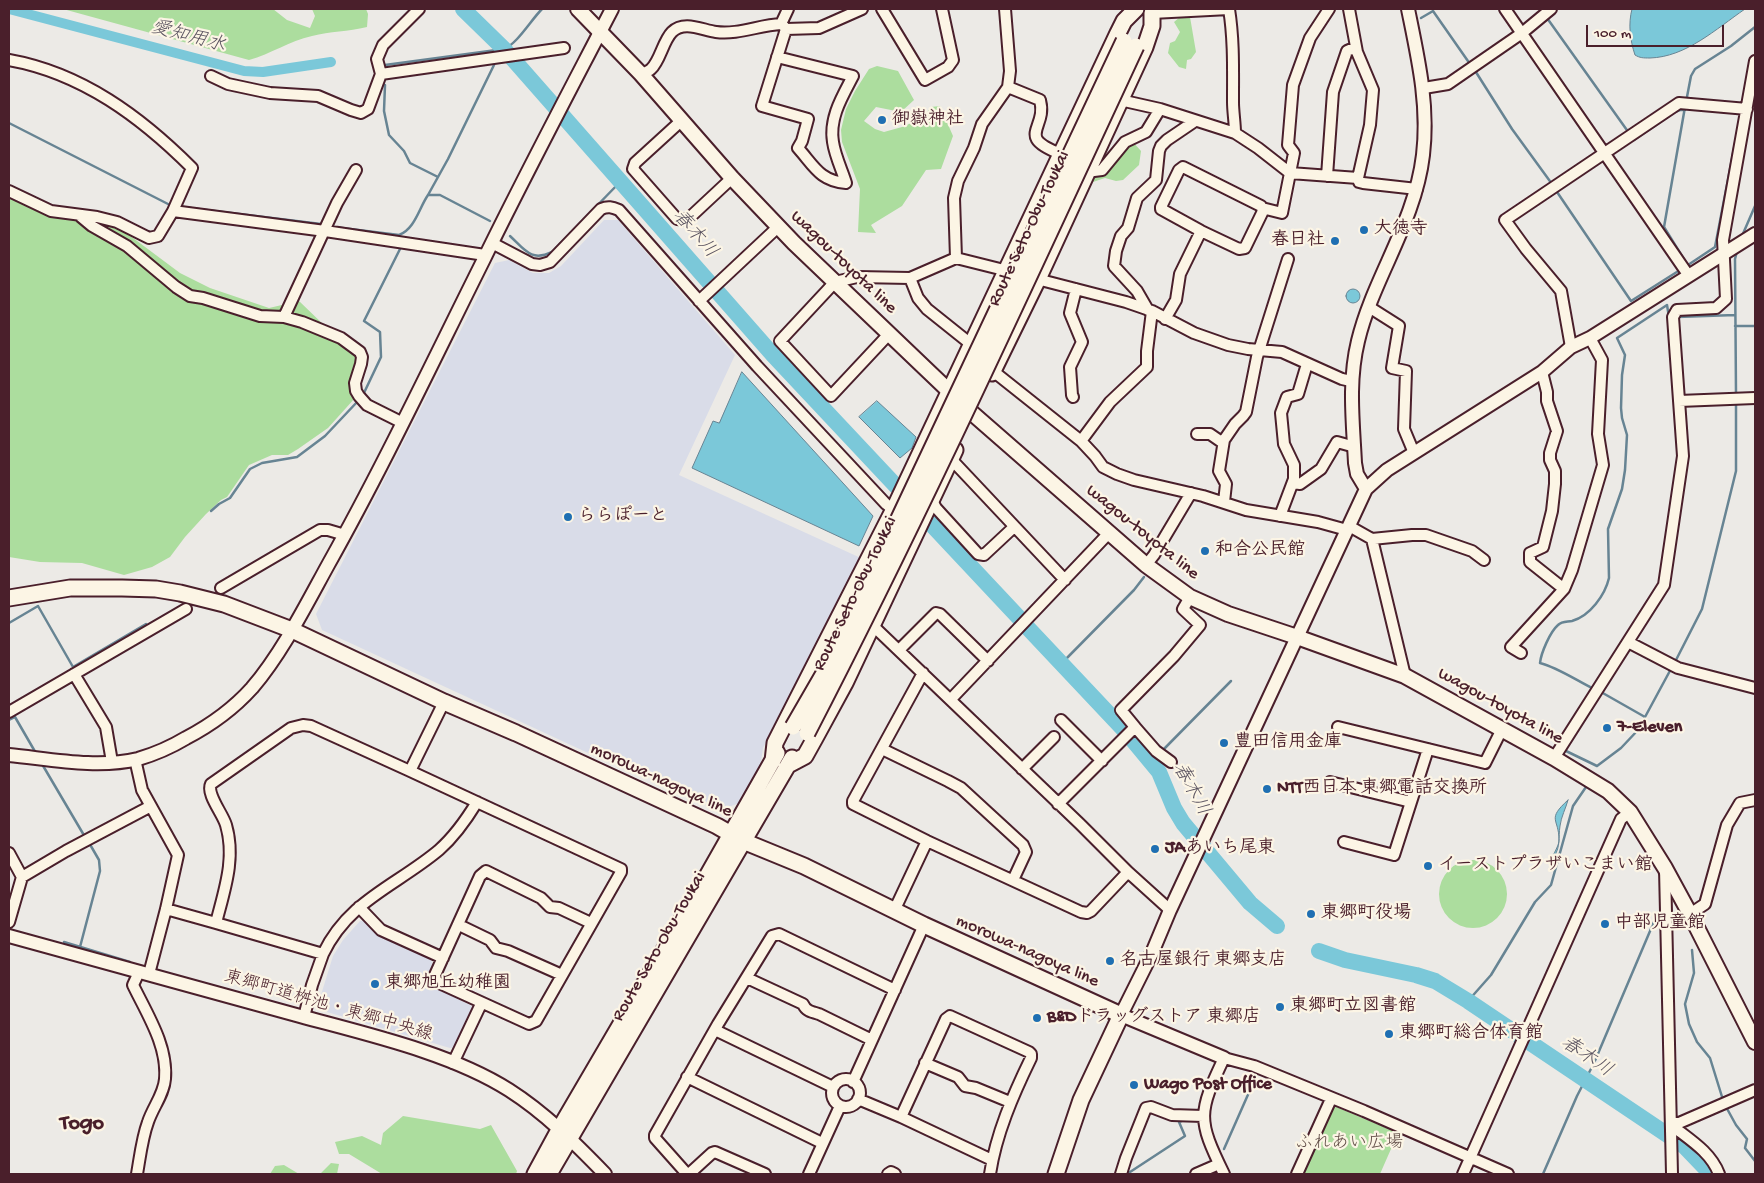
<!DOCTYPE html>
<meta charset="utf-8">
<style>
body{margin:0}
#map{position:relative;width:1764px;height:1183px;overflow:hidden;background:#eceae6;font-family:"Gochi Hand",sans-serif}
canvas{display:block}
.frame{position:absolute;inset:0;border:10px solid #4a1f2b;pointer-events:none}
.scale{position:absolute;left:1586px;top:25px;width:138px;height:22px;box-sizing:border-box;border:2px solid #4a1f2b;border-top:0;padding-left:6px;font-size:15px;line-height:18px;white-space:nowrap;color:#4a1f2b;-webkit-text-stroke:4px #fcf5e5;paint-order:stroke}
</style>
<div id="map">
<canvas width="1764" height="1183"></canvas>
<div class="frame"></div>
<div class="scale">100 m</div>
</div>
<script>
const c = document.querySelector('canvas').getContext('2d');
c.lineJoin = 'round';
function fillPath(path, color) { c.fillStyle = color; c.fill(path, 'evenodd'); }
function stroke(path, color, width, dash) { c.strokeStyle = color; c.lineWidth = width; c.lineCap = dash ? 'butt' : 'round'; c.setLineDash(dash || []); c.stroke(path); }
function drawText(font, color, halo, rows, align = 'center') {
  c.font = font + ' "Gochi Hand","Klee One",sans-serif'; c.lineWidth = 4.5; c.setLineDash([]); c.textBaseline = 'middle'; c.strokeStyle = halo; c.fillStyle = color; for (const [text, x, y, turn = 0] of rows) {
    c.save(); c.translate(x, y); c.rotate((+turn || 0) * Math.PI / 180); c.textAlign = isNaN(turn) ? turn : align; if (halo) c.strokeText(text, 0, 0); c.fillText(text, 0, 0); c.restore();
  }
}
fillPath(new Path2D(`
 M 604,220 L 618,220 L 735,355 L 679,475 L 863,559 L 805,672 L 763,748 L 760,769 L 740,803 L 722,809 L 634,769 L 586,752 L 322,630 L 316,614 L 495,263 L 509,260 L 533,273 L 549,273 L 561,266 Z
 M 367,920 L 410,949 L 429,957 L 433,964 L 423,982 L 474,1007 L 455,1047 L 450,1048 L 327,1012 L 320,998 L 333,956 L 343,940 L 360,921 Z`), '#d9dce8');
fillPath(new Path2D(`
 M 63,9 L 273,9 L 287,20 L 310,28 L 315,16 L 312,9 L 366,9 L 368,14 L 367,27 C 348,32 330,31 312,36 C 289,41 271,54 249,60 Z
 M 1180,17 L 1190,17 L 1196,52 L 1191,59 L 1187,60 L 1186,69 L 1179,67 L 1168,53 L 1170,43 L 1175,41 L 1180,32 L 1174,22 Z
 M 877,66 L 898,71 L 914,100 L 901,112 L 876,107 L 864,121 L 875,129 L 884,132 L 902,127 L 909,124 L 912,117 L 924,116 L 931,107 L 940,106 L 953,136 L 941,169 L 926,170 L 902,206 L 871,225 L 876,233 L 858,232 L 860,189 L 842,142 L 841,130 L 846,109 L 855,91 L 869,69 Z
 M 1132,141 L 1141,151 L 1139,165 L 1123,180 L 1116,181 L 1105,178 L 1093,182 L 1095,175 L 1098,176 Z
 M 9,195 L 77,219 L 83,223 L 117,226 L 180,273 L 210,288 L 269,308 L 299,301 L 356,356 C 357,373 346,381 355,398 L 328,428 L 298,449 L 288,455 L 272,455 L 249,465 L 227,497 L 221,500 L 206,514 L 185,537 L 170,557 L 152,567 L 124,575 L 82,563 L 40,562 L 9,557 Z
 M1439 894a34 34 0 1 1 68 0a34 34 0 1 1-68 0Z
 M 1334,1106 L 1398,1133 L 1380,1174 L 1304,1174 Z
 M 403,1116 L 480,1129 L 491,1125 L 517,1171 L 516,1174 L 382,1174 L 349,1154 L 339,1154 L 335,1142 L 362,1136 L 381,1145 L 383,1133 Z
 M 331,1163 L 339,1164 L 337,1174 L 320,1174 Z
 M 284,1165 L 299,1174 L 270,1174 L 275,1166 Z`), '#acdd9e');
const water = new Path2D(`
 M 1632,9 L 1745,9 C 1716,29 1686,57 1650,58 C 1643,58 1640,58 1635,55 C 1630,40 1628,24 1632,9 Z
 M1346 296a7 7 0 1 1 14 0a7 7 0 1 1-14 0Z
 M 742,372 L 873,516 L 859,546 L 692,468 L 713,421 L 719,423 Z
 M 877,401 L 916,437 L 912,448 L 900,458 L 859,417 Z
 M 1568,800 C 1566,808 1561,817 1560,826 C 1558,839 1561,845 1554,857 L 1553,856 C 1555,851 1559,845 1559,840 C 1559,818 1546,820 1568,800 Z`);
fillPath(water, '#7bc8d9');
stroke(water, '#678493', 1);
stroke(new Path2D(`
 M 1421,18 L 1433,11 L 1470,64
 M 1547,18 L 1629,133
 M 385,65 L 504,49 C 517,44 531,20 542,9
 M 1474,69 L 1512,129 L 1552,184
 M 385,85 L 384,111 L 389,135 L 404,151 L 410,163 L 438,177
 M 1686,102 L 1691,76 L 1695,69 L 1731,46 L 1755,27
 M 9,123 L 168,204
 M 1632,137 L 1634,140 L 1675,112 L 1680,110 L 1685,110
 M 1555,189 L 1631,301 L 1680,270
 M 428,195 L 448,159 L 494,65
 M 182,207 L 321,224
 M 334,227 L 399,235 C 415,229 419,208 428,195 L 440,195 L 490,221
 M 510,236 C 525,250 531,262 552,252 L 620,182
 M 1742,236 L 1755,206
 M 1685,261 L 1664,227 L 1685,107
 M 1685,267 L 1715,247 L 1735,143
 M 1677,317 L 1735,315
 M 1735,326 L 1755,326
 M 363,395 L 381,357 L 380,332 L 364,321 L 401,247
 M 1736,395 L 1735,259 L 1737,251
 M 211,511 L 219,504 L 230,498 L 250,469 L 262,463 L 297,457 L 325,436 L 358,401
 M 9,623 L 38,606 L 73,667 L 146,624
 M 1675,662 L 1702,609 L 1736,471 L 1736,401
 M 1062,663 L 1134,590 L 1144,577
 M 1596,690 C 1577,681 1559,668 1540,663 C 1541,653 1550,632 1558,625 C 1562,621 1567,622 1572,621 C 1590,616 1605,595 1609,578 L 1608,529 L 1622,489 L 1625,470 L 1627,435 L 1622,418 L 1621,408 L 1622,375 L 1625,355 L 1617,338 L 1667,305 L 1669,317
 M 1601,692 L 1645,717
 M 9,720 L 15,717 L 37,755
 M 1162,751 L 1231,681
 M 1566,751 L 1597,766 L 1621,748 L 1638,730 L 1672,667
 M 1148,759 L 1155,755
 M 42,764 L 85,837
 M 64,942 L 130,962
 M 80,947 L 100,871 L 99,860 L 88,841
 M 1692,950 L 1694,973 L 1685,1004 L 1689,1024 L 1697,1042 L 1710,1058 L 1723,1100
 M 1468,1001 L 1491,975 L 1535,902 L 1551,885 L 1573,806 L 1586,787
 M 1725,1105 L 1736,1125 L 1747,1139 L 1745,1148 L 1755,1161
 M 1224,1149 L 1258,1072
 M 1127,1174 L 1185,1136 L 1179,1122 L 1184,1120
 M 1543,1174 L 1577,1096 L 1594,1063 L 1656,917 L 1659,914`), '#678493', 2.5);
stroke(new Path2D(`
 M 9,9 L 244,71 L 263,72 L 331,62`), '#7bc8d9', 10);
stroke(new Path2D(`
 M 463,9 L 504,49 L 773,355 L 896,486
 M 931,524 L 1022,621
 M 1027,627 L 1125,731
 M 1130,737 L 1159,772 L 1174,808 L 1183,823 L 1250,903 L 1277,926
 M 1319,951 L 1345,960 L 1416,975 L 1435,981 L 1468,1001 L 1684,1146 L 1708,1171 L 1709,1174`), '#7bc8d9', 16);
const minor = new Path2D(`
 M 882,9 L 925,80 L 948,67 L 953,60 L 942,9
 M 1229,9 C 1234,40 1233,71 1233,102 C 1233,112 1235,123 1235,133 L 1258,148 L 1290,173 L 1358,178 L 1359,182 L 1363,183 L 1417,189
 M 1349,9 L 1357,52 L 1373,90 L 1370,125 L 1358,178
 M 1505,9 L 1689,276
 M 1152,13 L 1229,9
 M 782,24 L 786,29 L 819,28 L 862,9
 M 777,57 L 853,76 C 842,97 829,118 833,142 C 835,156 842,170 846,183 C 820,181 814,166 798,148 L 802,141 L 808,119 L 762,106 L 786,29
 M 9,60 C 82,73 141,117 192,168 L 173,211 L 158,236 L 149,238 L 117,222 L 97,217 L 51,211 L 9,191
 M 381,74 L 564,48
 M 641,74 C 644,73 649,71 651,69 C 660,61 663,41 672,32 C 684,20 702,30 716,32 C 738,35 759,25 781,24 L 788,9
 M 211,76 L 228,84 L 270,93 L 318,96 L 351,110 L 361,113 L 368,109 L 381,74 L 377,59 L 383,45 L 419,9
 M 1008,87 L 1040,100 C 1048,129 1014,136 1061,154
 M 1424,88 L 1448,84 L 1522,33 L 1551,9
 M 1120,100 L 1160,109
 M 681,121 L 635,163 L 633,169 L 677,219 L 687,220 L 732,178
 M 1183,167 L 1261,206 L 1263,211 L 1245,248 L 1239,249 L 1201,231 L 1161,209 L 1161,207 L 1179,170 Z
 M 1088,168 L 1094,171 L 1102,170 L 1125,142 L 1146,132 L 1160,109 L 1235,133
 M 1327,176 L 1333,92 L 1347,51 L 1356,47
 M 1262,208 L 1282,213 L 1294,153 L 1288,145 L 1293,85 L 1310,38 L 1329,9
 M 173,211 L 325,231 L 485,255
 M 80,216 L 92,226 L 127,246 L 176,287 L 190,296 L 203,298 L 260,316 L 284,317 L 302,322 L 341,338 L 360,352 L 362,357 L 361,364 L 355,383 L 356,391 L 359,396 L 367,405 L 403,423
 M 492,243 L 532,264 L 540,265 L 550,262 L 601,209 C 608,206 612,207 619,210 L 757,366 L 886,504 L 898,513
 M 956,258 L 954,198 L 958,181 L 974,148 L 982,124 L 1008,87 L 1010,71 L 1005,9
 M 910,278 L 918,298 L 927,309 L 972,345
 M 1033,278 L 1126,302 L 1152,311 L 1194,333 L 1228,345 L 1248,349 L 1282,352 L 1342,379 L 1351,381
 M 699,301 L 778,227
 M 1369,307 L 1399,326 L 1392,368 L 1406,371 L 1404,429 L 1414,453
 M 1148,310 L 1137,291 L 1114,266 L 1116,251 L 1121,236 L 1128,228 L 1137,198 L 1156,180 L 1159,151 L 1161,146 L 1167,140 L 1195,121
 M 284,317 L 337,203 L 356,170
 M 1165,319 L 1176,300 L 1180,274 L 1201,231
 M 889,334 L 831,396 L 780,341 L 835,282 L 857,277 L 910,278 L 956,258 L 1012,272
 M 1571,347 L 1561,291 L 1526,249 L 1505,220 L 1679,103 L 1747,109
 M 993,371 L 1081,441 L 1095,456 L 1103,467 L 1117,474 L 1134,480 L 1203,496 L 1246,510 L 1318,522 L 1347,530
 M 1542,372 L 1547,392 L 1547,401 L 1557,431 L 1550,453 L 1550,460 L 1555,471 L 1555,484 L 1552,511 L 1543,547 L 1530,553 L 1530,562 L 1564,589 L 1572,570 L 1603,465 L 1598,434 L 1602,360 L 1590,338
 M 1073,397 L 1072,395 L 1070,367 L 1082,342 L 1070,313 L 1076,289
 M 1679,401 L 1755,398
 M 1197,434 L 1210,434 L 1223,443
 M 1081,441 L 1110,402 L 1147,367 L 1147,351 L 1152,311
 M 951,459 L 1065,580
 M 1293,483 L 1300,484 L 1321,469 L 1337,442 L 1355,447
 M 932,501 L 936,508 L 978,554 L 984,555 L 1014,527
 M 1224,502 L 1226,484 L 1219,471 L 1224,440 L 1235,424 L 1243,416 L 1246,412 L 1257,357 L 1288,259
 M 1280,516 L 1294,479 L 1294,465 L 1284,444 L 1281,413 L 1287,397 L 1298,394 L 1307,364
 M 1349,526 L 1372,539 L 1412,535 L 1426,535 L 1472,551 L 1484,560
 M 1372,539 L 1405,676
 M 1146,565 L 1154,555 L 1191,493
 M 221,588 L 320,530 L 328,530 L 345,535
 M 868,621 L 1080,824 L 1128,872 L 1170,910
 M 1628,642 L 1678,668 L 1755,688
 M 899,650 L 936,613 L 940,614 L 988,661
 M 1521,653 L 1511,647 L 1564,589
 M 923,673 L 853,801 L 853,804 L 927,841 L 1081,912 L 1087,913 L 1091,911 L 1128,872
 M 74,674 L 106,727 L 112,762
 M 951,699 L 1108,534
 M 9,712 L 186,609
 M 1061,720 L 1102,761
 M 1135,727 L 1156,751 L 1171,762
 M 1338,727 L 1485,763 L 1502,729
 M 882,749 L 948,781 L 961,788 L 1023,845 L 1026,852 L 1013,880
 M 1554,758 L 1664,585 L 1683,456 L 1673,317 L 1677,310 L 1716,308 L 1726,299 L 1723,240 L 1755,61
 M 135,759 L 142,790 L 178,855 L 166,909 L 149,974
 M 1022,769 L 1054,737
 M 410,771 L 621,869 L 621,872 L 536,1021 L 529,1024 L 439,983 L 436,980 L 435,975 L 480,876 L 486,871 L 541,898 L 550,907 L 559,908 L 591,923
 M 1330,782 L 1411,802
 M 1058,804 L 1135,727 L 1121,710 L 1174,656 L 1200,625 L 1183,609 L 1190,597
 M 1344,842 L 1394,855 L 1428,749
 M 9,853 L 22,877 L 9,922
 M 1665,869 L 1672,1174
 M 22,877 L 66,851 L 151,806
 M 359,907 L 381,930 L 443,958
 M 166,909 L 216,923 C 224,891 236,859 226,825 C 223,814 206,794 211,784 L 291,728 L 303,725 L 311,726 L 410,771 L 444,702
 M 894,911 L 927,841
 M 1690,914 L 1705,904 L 1727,825 L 1740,803 L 1755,800
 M 216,923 L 323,954 C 349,900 396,886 439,850 C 455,836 466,820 477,802
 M 459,925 L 490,940 L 496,948 L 508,951 L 562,975
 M 747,978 L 803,1004 C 806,1011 811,1012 819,1014 L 872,1040
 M 304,1017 L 312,985 L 323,954
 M 715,1030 L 833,1087
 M 453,1063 L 481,1004
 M 925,1063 L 958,1077 L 965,1086 L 976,1088 L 1010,1102
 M 687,1077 L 822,1143
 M832 1093a14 14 0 1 1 28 0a14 14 0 1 1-28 0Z
 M 853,1082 L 924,925
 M 858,1099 L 901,1117 L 946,1019 L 950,1016 L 1029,1052 L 1031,1054 L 1031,1058 C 1013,1095 996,1134 990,1174
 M 901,1117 L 992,1160
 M 1671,1123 L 1679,1123 L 1755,1090
 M 1679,1131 C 1695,1143 1712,1155 1719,1174
 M 137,1174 C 140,1157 142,1138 148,1122 C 153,1107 164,1094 165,1079 C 168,1046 147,1014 133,985 L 139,972
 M 687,1174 L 655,1138 L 655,1135 L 718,1024 L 772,936 L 779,934 L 895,990
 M 689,1174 L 712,1153 L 715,1152 L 765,1174
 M 809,1174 L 840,1106
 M 888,1174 L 891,1172 L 895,1174
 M 1121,1174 L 1126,1158 L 1146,1108 L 1151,1107 L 1172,1115 L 1203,1116
 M 1196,1174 L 1219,1164
 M 1224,1174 C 1197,1119 1198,1113 1224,1058 L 1254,1066 L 1364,1111 L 1508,1174
 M 1297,1174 L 1331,1099
 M 1463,1174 L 1621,819 L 1630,812`);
const tertiary = new Path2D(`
 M 1366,489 L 1357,474 L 1355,463 C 1353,422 1348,382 1358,341 C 1373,278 1415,223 1423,155 C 1429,105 1418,58 1408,9
 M 9,755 C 50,759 97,769 138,759 C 155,754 171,747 186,738 C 209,726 234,708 252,688 C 282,653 306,605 328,565 C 384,465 433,361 484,259 C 525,175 569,92 612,9
 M 9,936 C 106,962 203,989 300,1016 C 366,1034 451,1053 509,1090 C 545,1113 575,1143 605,1174
 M 1224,1058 L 1121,1015 L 1152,953 L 1170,910 L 1366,489 L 1387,470 L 1542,372 L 1571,347 L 1590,338 L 1755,234`);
const secondary = new Path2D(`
 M 578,9 L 641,74 L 732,178 L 794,243 L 972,413 L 1146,565 L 1190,597 L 1228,614 L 1297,637 L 1405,676 L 1554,758 L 1608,791 L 1630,812 L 1665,868 L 1690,914 L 1755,1042`);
const primary = new Path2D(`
 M 992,373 L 1038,279 L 1145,47 L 1152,26 L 1152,13
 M 9,598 L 70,588 L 122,588 L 156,589 L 180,593 L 224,604 L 292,630 L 444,702 L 516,733 L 717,826 L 743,841 L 804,866 L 924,925 L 1121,1015 L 1081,1100 L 1056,1174
 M 773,761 L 775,743 L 894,509 L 1118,33 L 1124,21 L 1136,9
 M 788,765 L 805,756 L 815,738 L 845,683 L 955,450
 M 535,1174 L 560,1128 L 697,894 L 777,753
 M 549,1174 L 792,758`);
stroke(minor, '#4a1f2b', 14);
stroke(tertiary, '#4a1f2b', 16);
stroke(secondary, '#4a1f2b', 18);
stroke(primary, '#4a1f2b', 19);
stroke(minor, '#fcf5e5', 10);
stroke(tertiary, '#fcf5e5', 12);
stroke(secondary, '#fcf5e5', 14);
stroke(primary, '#fcf5e5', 15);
const primaryBridge = new Path2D(`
 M 793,727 L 830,663 L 854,614 L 1124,41
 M 807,733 C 924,507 1029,276 1136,46`);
stroke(primaryBridge, '#4a1f2b', 19, []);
stroke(primaryBridge, '#fcf5e5', 15);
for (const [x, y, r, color] of [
 [882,120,5,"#1f6fb2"],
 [1364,230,5,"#1f6fb2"],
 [1335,241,5,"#1f6fb2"],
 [568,517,5,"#1f6fb2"],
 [1205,551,5,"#1f6fb2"],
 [1607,728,5,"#1f6fb2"],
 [1224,743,5,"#1f6fb2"],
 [1267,789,5,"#1f6fb2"],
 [1155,849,5,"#1f6fb2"],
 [1428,866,5,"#1f6fb2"],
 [1311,914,5,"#1f6fb2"],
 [1605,924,5,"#1f6fb2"],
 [1110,961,5,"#1f6fb2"],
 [375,984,5,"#1f6fb2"],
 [1280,1007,5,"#1f6fb2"],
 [1037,1018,5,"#1f6fb2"],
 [1389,1034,5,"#1f6fb2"],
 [1134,1085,5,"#1f6fb2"]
]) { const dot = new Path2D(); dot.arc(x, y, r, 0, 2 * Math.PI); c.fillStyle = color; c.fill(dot); stroke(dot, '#fcf5e5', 2); }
drawText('bold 18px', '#4a1f2b', '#fcf5e5', [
 ["御嶽神社",892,120],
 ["大徳寺",1374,230],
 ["春日社",1325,241,"right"],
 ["ららぽーと",578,517],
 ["和合公民館",1215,551],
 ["7-Eleven",1617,728],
 ["豊田信用金庫",1234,743],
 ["NTT西日本 東郷電話交換所",1277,789],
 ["JAあいち尾東",1165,849],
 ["イーストプラザいこまい館",1438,866],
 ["東郷町役場",1321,914],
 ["中部児童館",1615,924],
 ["名古屋銀行 東郷支店",1120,961],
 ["東郷旭丘幼稚園",385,984],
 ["東郷町立図書館",1290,1007],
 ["B&Dドラッグストア 東郷店",1047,1018],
 ["東郷町総合体育館",1399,1034],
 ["Wago Post Office",1144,1085]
], 'left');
drawText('18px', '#4a1f2b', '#fcf5e5', [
 ["Route Seto-Obu-Toukai",1030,229,-65],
 ["wagou-toyota line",843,263,44],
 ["wagou-toyota line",1142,533,39],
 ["Route Seto-Obu-Toukai",856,594,-64],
 ["wagou-toyota line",1500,707,29],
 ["morowa-nagoya line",661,781,25],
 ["Route Seto-Obu-Toukai",660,947,-60],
 ["morowa-nagoya line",1027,952,24],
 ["東郷町道桝池・東郷中央線",328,1007,16]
]);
drawText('18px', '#624e48', '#fcf5e5', [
 ["ふれあい広場",1349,1144]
]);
drawText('italic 19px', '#59525f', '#fcf5e5', [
 ["愛知用水",188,38,15],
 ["春木川",694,235,49],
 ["春木川",1190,790,61],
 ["春木川",1586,1058,34]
]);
drawText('bold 22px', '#4a1f2b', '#fcf5e5', [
 ["Togo",82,1125]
]);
</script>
